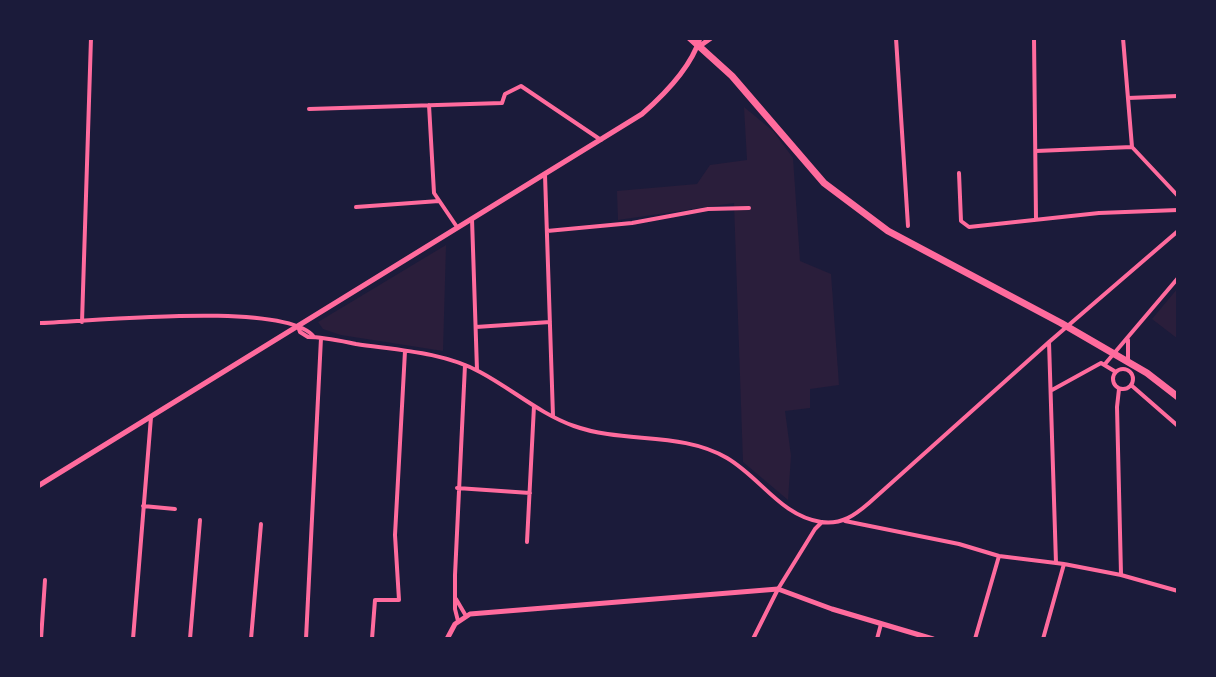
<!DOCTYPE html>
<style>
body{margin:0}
#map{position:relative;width:1216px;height:677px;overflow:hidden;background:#1b1b3a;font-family:"Noto Sans",sans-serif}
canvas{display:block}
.frame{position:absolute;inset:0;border:40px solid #1b1b3a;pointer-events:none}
</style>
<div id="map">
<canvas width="1216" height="677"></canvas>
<div class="frame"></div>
</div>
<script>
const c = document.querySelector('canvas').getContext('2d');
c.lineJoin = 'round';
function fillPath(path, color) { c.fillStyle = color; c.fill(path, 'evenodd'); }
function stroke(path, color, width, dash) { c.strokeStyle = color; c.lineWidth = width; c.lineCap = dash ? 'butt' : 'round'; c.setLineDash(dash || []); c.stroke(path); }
fillPath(new Path2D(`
 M 744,107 L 773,131 L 793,158 L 800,261 L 831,274 L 839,385 L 810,389 L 810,408 L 785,411 L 791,456 L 788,500 L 743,462 L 734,203 L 618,220 L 617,191 L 697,184 L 710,165 L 747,160 Z
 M 446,245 L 443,351 L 341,335 L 323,329 L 318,322 Z
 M 1178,288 L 1178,339 L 1152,319 Z`), '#2a1e3b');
stroke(new Path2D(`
 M 896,38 L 908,226
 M 1034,38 L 1036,219
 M 1123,38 L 1132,147 L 1178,196
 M 1128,98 L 1178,96
 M 429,105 L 434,193 L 457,227
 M 309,109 L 502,103 L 505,94 L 521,86 L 601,140
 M 1036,151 L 1132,147
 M 959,173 L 961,221 L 969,227 L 1099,213 L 1178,210
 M 545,175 L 553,416
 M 356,207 L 439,201
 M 472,219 L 477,370
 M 547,231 L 632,223 L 708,209 L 749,208
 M 82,322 L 91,38
 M 38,323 C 88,322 286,300 314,337
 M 298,326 L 300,332 L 308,337 C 324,337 341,341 356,344 C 397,350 443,352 480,372 C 512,389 540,414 574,426 C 624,444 681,431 727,458 C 761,478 781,516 821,522 C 842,525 855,515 869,503 L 1049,342 L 1178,231
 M 476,327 L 550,322
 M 1128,340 L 1128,363
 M 1049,342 L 1056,563
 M 1105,364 L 1178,278
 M1113 379a10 10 0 1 1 20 0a10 10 0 1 1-20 0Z
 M 1131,385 L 1178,426
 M 1119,389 L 1117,407 L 1121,574
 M 1052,390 L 1101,363 L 1116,372
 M 457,488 L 530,493
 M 143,506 L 175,509
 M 845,521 L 959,544 L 999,556 L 1064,564 L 1121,575 L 1178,591
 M 527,542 L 534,406
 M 456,599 L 466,616
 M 458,621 L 455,609 L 455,575 L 465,365
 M 41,639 L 45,580
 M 133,639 L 151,417
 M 190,639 L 200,520
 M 251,639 L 261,524
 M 306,639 L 321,338
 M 372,639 L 375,600 L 399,600 L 395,535 L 405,351
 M 753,639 L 778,589 L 815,529 L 822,522
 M 877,639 L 881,624
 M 975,639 L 999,556
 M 1043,639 L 1064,564`), '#ff6b9d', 4);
stroke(new Path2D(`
 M 697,48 L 711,38
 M 38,486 L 642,114 C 665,94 691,68 700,38
 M 447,639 L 455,624 L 470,614 L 778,589 L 832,609 L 933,639`), '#ff6b9d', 5);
stroke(new Path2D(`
 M 690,38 L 732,76 L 824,183 L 888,231 L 1061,323 L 1147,373 L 1178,397`), '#ff6b9d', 7);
</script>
